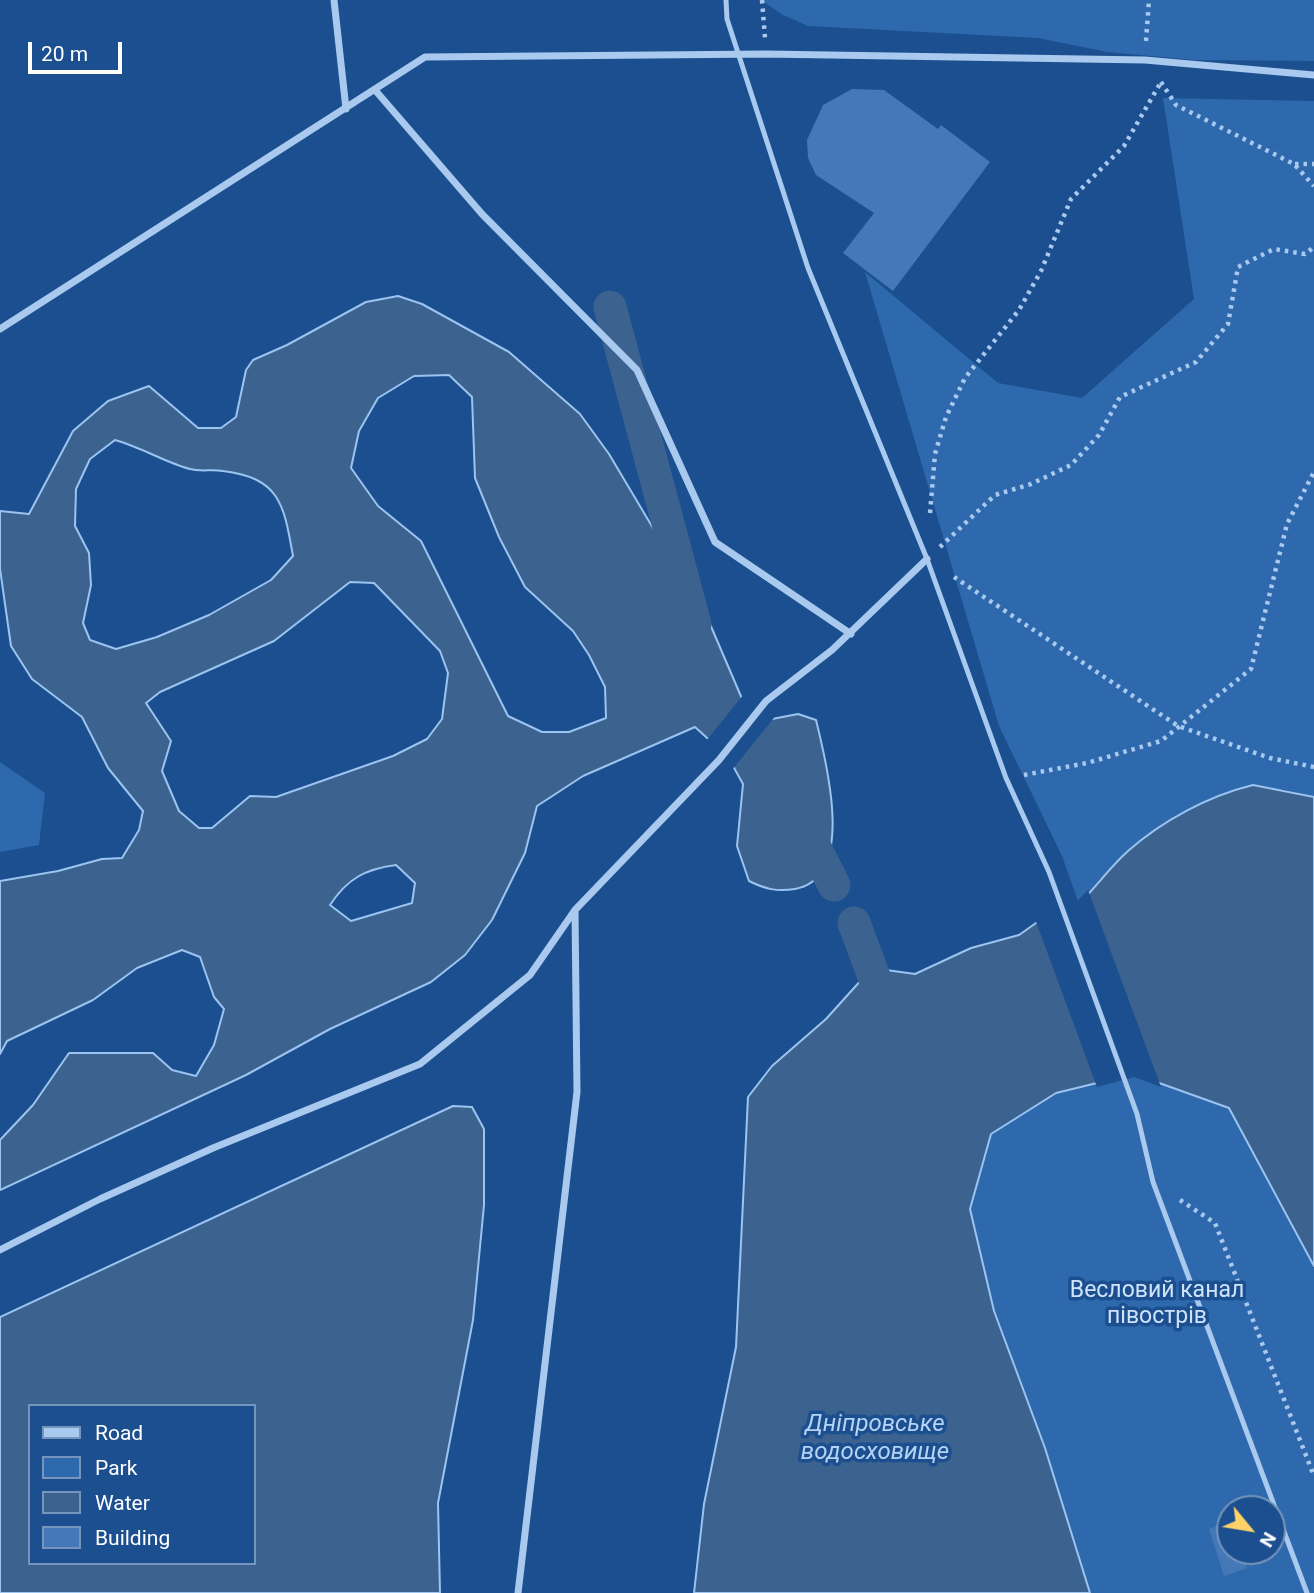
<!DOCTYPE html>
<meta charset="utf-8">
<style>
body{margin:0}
#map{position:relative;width:1314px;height:1593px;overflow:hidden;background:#1b4f8f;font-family:Roboto,sans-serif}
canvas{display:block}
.legend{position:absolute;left:28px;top:1404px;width:228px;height:161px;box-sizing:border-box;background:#1b4f8f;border:2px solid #7695bc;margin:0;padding:9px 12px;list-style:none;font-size:21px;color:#fff}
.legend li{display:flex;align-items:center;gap:14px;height:35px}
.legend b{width:35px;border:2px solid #7695bc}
.north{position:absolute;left:1216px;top:1495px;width:70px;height:70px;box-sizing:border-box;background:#1b4f8f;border:2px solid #7695bc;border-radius:50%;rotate:120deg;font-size:19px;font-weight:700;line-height:28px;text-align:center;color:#fff}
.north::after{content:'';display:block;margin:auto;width:24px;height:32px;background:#ffd166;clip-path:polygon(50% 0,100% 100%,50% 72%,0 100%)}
.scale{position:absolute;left:28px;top:42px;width:94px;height:32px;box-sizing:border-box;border:4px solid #fff;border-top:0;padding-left:9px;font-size:21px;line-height:24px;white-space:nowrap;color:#fff;-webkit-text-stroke:5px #1b4f8f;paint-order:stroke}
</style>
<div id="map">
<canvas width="1314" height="1593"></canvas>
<ul class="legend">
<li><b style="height:9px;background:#a9c9ee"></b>Road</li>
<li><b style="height:19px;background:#2e69ad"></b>Park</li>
<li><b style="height:19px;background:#3c6290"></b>Water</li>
<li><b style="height:19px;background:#4478b7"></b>Building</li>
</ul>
<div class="north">N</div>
<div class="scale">20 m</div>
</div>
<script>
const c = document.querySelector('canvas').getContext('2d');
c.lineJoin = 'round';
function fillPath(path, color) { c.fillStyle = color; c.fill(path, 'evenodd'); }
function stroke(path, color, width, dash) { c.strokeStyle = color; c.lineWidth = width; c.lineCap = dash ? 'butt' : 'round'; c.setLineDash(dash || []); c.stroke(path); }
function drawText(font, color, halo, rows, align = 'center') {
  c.font = font + ' Roboto,sans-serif'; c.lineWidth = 7; c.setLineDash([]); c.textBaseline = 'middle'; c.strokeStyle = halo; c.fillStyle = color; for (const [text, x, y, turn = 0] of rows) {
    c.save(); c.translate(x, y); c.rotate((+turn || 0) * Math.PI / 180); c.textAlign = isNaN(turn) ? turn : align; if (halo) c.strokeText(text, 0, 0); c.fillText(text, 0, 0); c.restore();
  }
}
fillPath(new Path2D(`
 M 761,0 L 1314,0 L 1314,61 L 1194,60 L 1107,52 L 1038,38 L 808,26 L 783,15 Z
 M 1163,98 L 1314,101 L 1314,797 L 1283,789 L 1101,882 L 1079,904 L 1062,856 L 999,726 L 865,272 L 998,383 L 1082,398 L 1194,299 Z
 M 0,762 L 45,793 L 39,845 L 0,852 Z
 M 1134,1074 L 1229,1108 L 1314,1266 L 1314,1593 L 1090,1593 L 1045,1448 L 994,1311 L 970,1209 L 991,1134 L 1056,1093 ZM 1230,1509 L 1272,1509 L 1272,1551 L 1230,1551 Z`), '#2e69ad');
const water = new Path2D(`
 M 398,296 L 422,304 L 509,352 L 580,414 L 609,454 L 710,624 L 743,701 L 772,719 L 798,714 L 816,720 C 826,761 857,878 795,889 C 777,892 765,889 749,881 L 737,846 L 743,784 L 728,757 L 695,727 L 583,776 L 537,806 L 525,853 L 492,920 L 465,955 L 431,982 L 330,1029 L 246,1075 L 0,1190 L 0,1140 L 33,1105 L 69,1053 L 153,1053 L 172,1070 L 196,1076 L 214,1045 L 224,1009 L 214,997 L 200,957 L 182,950 L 137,968 L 93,1000 L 7,1041 L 0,1054 L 0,881 L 58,871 L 102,859 L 122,858 L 139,830 L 143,811 L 108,768 L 82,717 L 32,679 L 11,646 L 0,569 L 0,511 L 29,514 L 73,431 L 108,401 L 149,386 L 198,428 L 221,428 L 236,417 L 246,370 L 253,360 L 287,345 L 366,302 ZM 449,375 L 472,397 L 475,478 L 499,537 L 525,587 L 573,631 L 589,655 L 605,687 L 606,718 L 569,732 L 542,732 L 508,716 L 421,541 L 378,506 L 351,468 L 359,431 L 378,398 L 414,376 ZM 115,440 C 141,447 166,463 190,469 C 200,472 212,469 223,471 C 281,478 284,506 293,556 L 271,580 L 209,615 L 157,637 L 116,649 L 90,640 L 83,623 L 91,585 L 89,553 L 75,526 L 76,489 L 90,459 ZM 350,582 L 374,583 L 440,651 L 448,673 L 442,719 L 427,739 L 393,756 L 276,797 L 250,796 L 212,828 L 199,828 L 179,811 L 162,771 L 171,741 L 146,703 L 160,692 L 274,641 ZM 396,865 L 415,883 L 412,903 L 351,921 L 330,905 C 347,879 365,869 396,865 Z
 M 1253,785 L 1314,797 L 1314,1266 L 1229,1108 L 1134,1074 L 1056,1093 L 991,1134 L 970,1209 L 994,1311 L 1045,1448 L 1090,1593 L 694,1593 L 704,1504 L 736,1347 L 748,1097 L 772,1066 L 826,1019 L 872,968 L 915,974 L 971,948 L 1019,935 L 1063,904 L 1079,904 C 1096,887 1110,867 1128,851 C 1162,821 1208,796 1253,785 Z
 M 453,1106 L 472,1107 L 484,1129 L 484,1205 L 473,1320 L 438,1503 L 440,1593 L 0,1593 L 0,1317 ZM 30,1406 L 254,1406 L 254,1563 L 30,1563 Z`);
fillPath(water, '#3c6290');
stroke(water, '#9cc4f0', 2);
fillPath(new Path2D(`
 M 744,694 L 773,715 L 777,714 L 732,770 L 726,759 L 706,741 Z
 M 1088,890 L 1161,1087 L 1134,1077 L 1097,1087 L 1035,919 L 1061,901 L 1078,900 Z`), '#1b4f8f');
stroke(new Path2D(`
 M 610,307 L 695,624
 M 805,828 L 834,885
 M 854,923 L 886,1009`), '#3c6290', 33);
fillPath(new Path2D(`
 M 852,89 L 884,90 L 938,129 L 941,125 L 990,162 L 893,291 L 843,253 L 874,213 L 816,175 L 808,158 L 807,140 L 823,105 Z
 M 1230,1522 L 1230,1551 L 1241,1551 L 1247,1568 L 1224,1576 L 1209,1529 Z`), '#4478b7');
stroke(new Path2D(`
 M 762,0 L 765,38
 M 1146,41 L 1149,0
 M 1161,82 L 1176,105 L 1294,164 L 1314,186
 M 1295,164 L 1314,164
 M 930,513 L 935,454 L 946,417 L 965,378 L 1019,310 L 1041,271 L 1071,199 L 1124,146 L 1161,82
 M 940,547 L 995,495 L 1031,484 L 1071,465 L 1099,435 L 1120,397 L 1196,362 L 1228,324 L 1238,267 L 1274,249 L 1305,254 L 1314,247
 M 954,577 L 1178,726 L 1270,758 L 1314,767
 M 1024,775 L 1087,763 L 1161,741 L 1251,669 L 1287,524 L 1314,472
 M 1180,1200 L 1215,1223 L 1314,1476`), '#a9c9ee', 4.5, [3.5, 5]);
stroke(new Path2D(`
 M 726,0 L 727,19 L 808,268 L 927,559 L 1006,778 L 1049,872 L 1137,1114 L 1153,1182 L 1307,1593`), '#a9c9ee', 5);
stroke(new Path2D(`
 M 334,0 L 346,109
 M 375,90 L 482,214 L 637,370 L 715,542 L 851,634
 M 0,329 L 425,57 L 766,54 L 1145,60 L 1314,75
 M 0,1250 L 100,1199 L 213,1148 L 420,1064 L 530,975 L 575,910 L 719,760 L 766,701 L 832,650 L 927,559
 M 518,1593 L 577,1092 L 575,911`), '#a9c9ee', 7);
drawText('23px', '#cfe3fa', '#1b4f8f', [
 ["Весловий канал",1157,1291],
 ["півострів",1157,1317]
]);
drawText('italic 24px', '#b5d3f5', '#1b4f8f', [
 ["Дніпровське",875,1425],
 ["водосховище",875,1453]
]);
</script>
